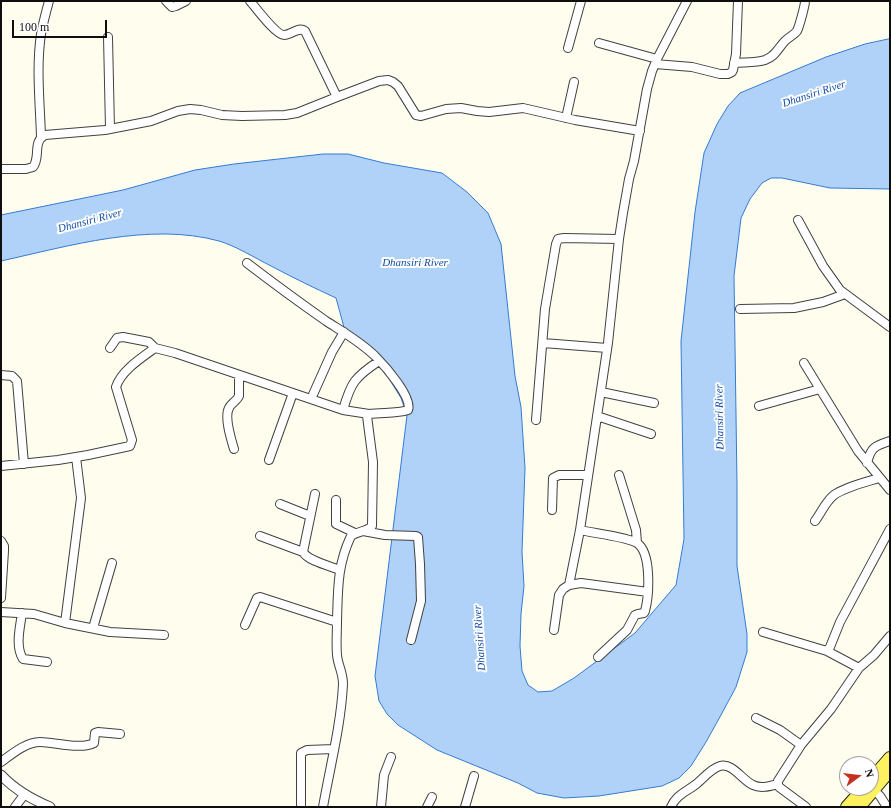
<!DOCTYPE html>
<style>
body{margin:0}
#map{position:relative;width:891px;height:808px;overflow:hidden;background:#fffeee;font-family:"Times New Roman",serif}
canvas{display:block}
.frame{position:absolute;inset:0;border:2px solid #0e0e0e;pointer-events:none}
.north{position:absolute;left:839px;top:756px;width:40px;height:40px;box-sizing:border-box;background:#fff;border:1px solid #9f9f9f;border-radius:50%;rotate:75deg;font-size:11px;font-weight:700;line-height:16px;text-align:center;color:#0e0e0e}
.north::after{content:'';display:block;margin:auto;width:14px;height:18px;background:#c4321f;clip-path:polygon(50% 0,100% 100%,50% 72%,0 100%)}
.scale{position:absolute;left:12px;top:20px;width:95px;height:18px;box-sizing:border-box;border:2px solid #0e0e0e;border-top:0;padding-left:5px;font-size:12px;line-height:14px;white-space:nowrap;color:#0e0e0e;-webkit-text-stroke:3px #fff;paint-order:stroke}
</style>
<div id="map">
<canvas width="891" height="808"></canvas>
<div class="frame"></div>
<div class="north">N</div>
<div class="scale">100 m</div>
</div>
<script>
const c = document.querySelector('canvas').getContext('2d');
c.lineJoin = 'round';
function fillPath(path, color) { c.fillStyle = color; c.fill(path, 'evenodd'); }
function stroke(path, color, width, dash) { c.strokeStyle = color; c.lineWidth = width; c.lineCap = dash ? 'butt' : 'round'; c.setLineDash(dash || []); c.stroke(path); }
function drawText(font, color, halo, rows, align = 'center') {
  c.font = font + ' "Times New Roman",serif'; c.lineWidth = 4; c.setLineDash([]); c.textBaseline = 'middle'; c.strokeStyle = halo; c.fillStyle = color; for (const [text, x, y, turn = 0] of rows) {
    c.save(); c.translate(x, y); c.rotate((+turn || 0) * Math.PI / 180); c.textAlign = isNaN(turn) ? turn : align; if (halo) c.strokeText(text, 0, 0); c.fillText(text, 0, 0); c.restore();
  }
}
const water = new Path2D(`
 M 890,39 L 890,189 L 830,188 L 782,178 L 771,178 L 762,183 L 750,199 L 741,218 L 734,276 L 737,484 L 737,566 L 747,634 L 747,652 L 736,687 L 721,715 L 706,742 L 691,766 L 679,778 L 662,786 L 599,796 L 564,798 L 537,793 L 518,783 L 437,750 L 398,725 L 387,714 L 379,701 L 375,676 L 407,415 L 401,398 L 385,372 L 355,338 L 345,331 L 336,298 C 314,288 292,277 271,266 C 255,258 236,246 219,241 C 150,222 69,246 1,261 L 1,215 L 123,190 L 195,170 L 234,164 L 323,154 L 348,154 L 384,163 L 442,173 L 467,192 L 488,213 L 501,244 L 515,376 L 521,407 L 525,468 L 522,552 L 524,586 L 521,614 L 520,646 L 522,671 L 528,685 L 538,692 L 552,691 L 574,678 L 635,633 L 676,585 L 684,539 L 681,341 L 695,212 L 704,153 L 717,124 L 728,106 L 740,93 L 826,57 L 865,44 Z`);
fillPath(water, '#b0d2f9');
stroke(water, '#347ad3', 1);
const minor = new Path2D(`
 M 166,1 L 172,7 L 176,6 L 186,1
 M 250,1 C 256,8 276,35 284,35 C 292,35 298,26 305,31 L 337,97
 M 108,37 L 110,129
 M 599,43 L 657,59
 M 568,48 L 581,1
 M 734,63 C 744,62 756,63 765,60 C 776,56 778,48 785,41 C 789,37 794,35 797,31 C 799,27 805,6 805,1
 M 655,64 L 692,67 L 720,74 L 728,74 L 732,72 L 733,70 L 736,54 L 738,1
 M 566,118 L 574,82
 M 41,137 C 40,103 36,68 41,34 C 43,23 46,12 49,1
 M 1,169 L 26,169 L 33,167 C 41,157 32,142 45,135 L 105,130 L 151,121 L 178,111 L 190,109 L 201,110 L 222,115 L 242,116 L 285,115 L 297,113 L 337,97 L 379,81 L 388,80 L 393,82 L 398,86 L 416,115 L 421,116 L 446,109 L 461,108 L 477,111 L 489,112 L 523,108 L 575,120 L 640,131
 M 798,220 L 823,266 L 840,290 L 890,327
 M 247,263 C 273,283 299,302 326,321 C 343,332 361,342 376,357 C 385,366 413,398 408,410 C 396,414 382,412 369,414 L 367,416 L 373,462 L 372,526 C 366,532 358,531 351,536 C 337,565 338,590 337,621 C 337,632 336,644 337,655 C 338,666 343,672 343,684 C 341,725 330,767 323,807
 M 740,309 L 794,308 L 823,302 L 845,294
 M 543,343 L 607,348
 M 110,348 L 117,338 L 123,337 L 149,342 L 155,348
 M 804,363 L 858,451 L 890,490
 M 1,375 L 12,376 L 17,381 L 24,464
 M 601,392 L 654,403
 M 311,399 L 332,352 L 344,332
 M 759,406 L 820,389
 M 343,410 C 351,382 355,377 379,361
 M 597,416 L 651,434
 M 536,420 L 545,309 L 556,244 L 558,239 L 564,238 L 619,239
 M 234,449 C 231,439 224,417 229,408 C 231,403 237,401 239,396 L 239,375
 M 269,460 L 293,393
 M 867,463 C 871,447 875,446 890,441
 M 1,466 L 58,460 L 88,455 L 130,446 L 132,440 L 116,387 C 121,371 141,358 155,348 L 175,353 L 343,410 L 369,414
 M 619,475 L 636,530 L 637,543
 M 315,494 L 303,552 C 308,561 330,566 340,570
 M 336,500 L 336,524 L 355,533
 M 280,504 L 310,516
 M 552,510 L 553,478 L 559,475 L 588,475
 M 815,521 C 821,513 826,501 834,495 C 845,487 866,482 879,478
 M 580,530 C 592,533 628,537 637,543 C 652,553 649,596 645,611 L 644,613 L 638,614 L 635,615 L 627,630 L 598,657
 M 363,531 L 385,535 L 416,536 L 418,537 L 420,564 L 421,601 L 411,640
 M 260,536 L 303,552
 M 1,541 L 4,546 L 4,551 L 1,598
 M 569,585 L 580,530 L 608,343 L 619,239 L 623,213 L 629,179 L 634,161 L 647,89 L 652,71 L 657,59 L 687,1
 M 1,612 L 34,614 L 65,623 L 110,632 L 164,635
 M 22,613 C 20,628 15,646 23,659 L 47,662
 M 65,623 L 81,498 L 76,457
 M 245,625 L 257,598 L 260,597 L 337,622
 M 93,628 L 112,563
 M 554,630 L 559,595 L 563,589 L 569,585 L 581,583 L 648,592
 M 763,632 L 827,651 L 830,647 L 840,622 L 890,529
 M 827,651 L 859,668
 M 756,718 L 780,730 L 801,745
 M 1,762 C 12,754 26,742 40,742 C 54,742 81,750 94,743 L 95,733 L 98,732 L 120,734
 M 874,790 L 880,796 L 887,807
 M 15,807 L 24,795
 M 301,807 L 301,753 L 307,750 L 334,749
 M 381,807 L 384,775 L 391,757
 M 427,807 L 432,797
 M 465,807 L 474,776
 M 671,807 C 676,795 686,792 695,785 C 703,779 710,769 720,766 C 732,762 743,781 753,785 C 761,789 770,786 778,784
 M 806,807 L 779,787 L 778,784 L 778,781 L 801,745 L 831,709 L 859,668 L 874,655 L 890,636`);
const tertiary = new Path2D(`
 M 1,775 C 15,790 31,799 50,807`);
const primary = new Path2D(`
 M 871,780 L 890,758
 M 847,807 L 864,788
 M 859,807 L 890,770`);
stroke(minor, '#414141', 10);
stroke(tertiary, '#414141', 11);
stroke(primary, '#1f1f1f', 14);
stroke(minor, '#fff', 8);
stroke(tertiary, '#fff', 9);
stroke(primary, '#fef15f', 12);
drawText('italic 11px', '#114da5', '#fff', [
 ["Dhansiri River",814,94,-18],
 ["Dhansiri River",90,221,-15],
 ["Dhansiri River",415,263],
 ["Dhansiri River",720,417,-91],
 ["Dhansiri River",480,638,-94]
]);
</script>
